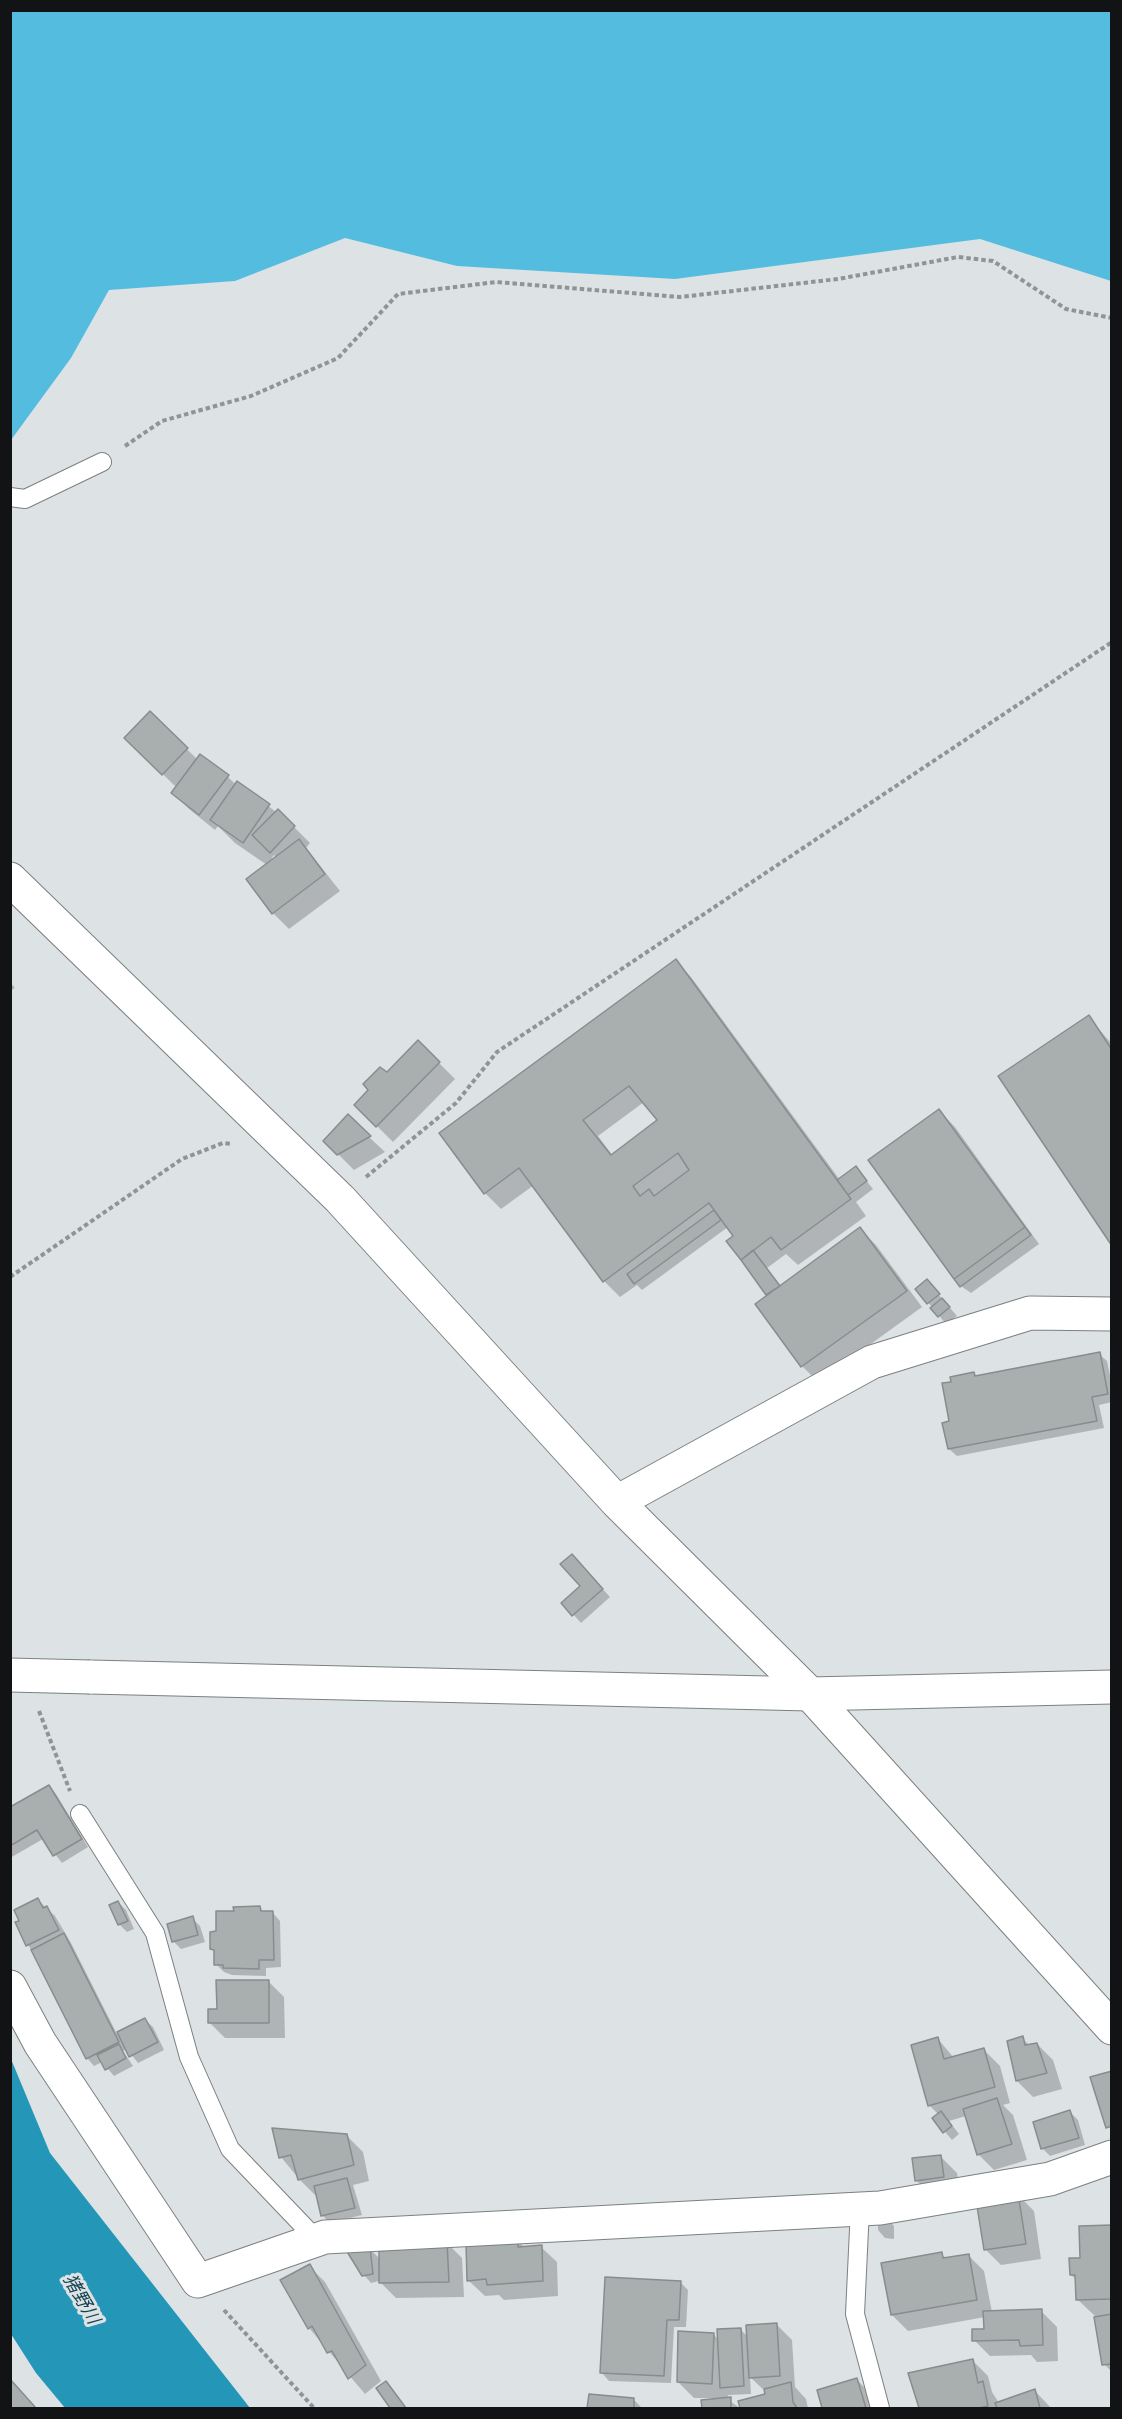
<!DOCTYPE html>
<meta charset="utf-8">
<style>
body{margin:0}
#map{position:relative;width:1122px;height:2419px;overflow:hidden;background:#dde2e4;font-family:"Source Sans 3",sans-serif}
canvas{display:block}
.frame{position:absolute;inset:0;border:12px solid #121314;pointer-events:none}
</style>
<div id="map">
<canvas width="1122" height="2419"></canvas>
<div class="frame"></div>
</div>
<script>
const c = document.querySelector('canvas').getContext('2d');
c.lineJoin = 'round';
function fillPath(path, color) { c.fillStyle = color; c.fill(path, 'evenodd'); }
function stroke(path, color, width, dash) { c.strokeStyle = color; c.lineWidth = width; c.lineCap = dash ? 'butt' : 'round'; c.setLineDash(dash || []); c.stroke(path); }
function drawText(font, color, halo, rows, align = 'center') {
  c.font = font + ' "Source Sans 3","Noto Sans JP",sans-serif'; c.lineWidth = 6; c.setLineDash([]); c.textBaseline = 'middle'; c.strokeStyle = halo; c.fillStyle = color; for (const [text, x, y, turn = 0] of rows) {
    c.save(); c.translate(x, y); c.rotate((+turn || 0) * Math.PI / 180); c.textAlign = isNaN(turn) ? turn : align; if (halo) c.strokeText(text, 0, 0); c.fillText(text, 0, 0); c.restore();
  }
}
fillPath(new Path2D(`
 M 11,10 L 1111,11 L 1111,281 L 980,239 L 675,279 L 457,266 L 345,238 L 235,281 L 109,290 L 71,358 L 11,440 Z`), '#54bddf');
fillPath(new Path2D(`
 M 11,2059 L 50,2153 L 250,2408 L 65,2408 L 36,2373 L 11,2334 Z`), '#2497b9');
fillPath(new Path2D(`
 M 150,713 L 198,760 L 228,777 L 236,785 L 238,783 L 276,812 L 278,811 L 310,843 L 306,848 L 340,891 L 289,929 L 273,913 L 267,865 L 235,843 L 218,826 L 215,830 L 189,809 L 173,793 L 177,788 L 126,738 ZM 274,855 L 277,858 L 268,864 Z
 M 675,961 L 691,977 L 840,1180 L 856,1168 L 873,1189 L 856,1202 L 866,1216 L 798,1265 L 786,1254 L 767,1268 L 781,1287 L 860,1229 L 876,1245 L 922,1307 L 818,1382 L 802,1366 L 757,1304 L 769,1296 L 728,1241 L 735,1236 L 728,1227 L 642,1290 L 637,1285 L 620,1297 L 604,1281 L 534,1185 L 501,1209 L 485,1193 ZM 644,1102 L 659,1121 L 613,1156 L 598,1136 Z
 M 10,982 L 15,988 L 10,991 Z
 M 1088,1017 L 1112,1044 L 1112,1243 Z
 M 418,1042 L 455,1079 L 393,1142 L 356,1105 Z
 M 939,1111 L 955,1127 L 1039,1244 L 971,1293 L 961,1286 Z
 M 369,1137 L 385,1152 L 354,1170 L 325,1141 Z
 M 927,1281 L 957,1316 L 946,1324 L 917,1289 Z
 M 1099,1354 L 1107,1361 L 1112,1385 L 1112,1402 L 1099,1405 L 1104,1428 L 957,1456 L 949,1449 L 951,1422 L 974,1374 L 977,1377 Z
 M 580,1564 L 610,1597 L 581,1623 L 563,1603 L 582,1586 Z
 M 49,1786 L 56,1794 L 88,1847 L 62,1863 L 43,1839 L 10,1858 L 10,1809 Z
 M 38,1900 L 55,1916 L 71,1943 L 117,2034 L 145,2020 L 153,2027 L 164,2050 L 138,2063 L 127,2049 L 123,2051 L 133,2066 L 114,2076 L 102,2062 L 94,2066 L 87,2058 L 17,1923 Z
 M 118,1902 L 126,1910 L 134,1929 L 127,1932 L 119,1924 Z
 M 260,1908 L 265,1913 L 273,1913 L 280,1921 L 281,1967 L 266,1968 L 266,1976 L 232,1975 L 224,1972 L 216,1964 L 216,1953 L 211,1949 L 217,1933 L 235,1912 Z
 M 192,1918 L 200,1926 L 205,1942 L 181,1949 L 173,1941 Z
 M 268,1981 L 284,1997 L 285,2038 L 225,2038 L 209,2022 L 218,2010 Z
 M 1022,2038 L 1030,2046 L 1037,2044 L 1053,2060 L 1062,2089 L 1033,2097 L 1017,2081 Z
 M 938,2039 L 954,2058 L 984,2050 L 1000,2066 L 1010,2103 L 1003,2105 L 1013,2115 L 1027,2160 L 994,2170 L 978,2154 L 966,2116 L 949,2121 L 959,2134 L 952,2140 L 934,2119 L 939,2115 L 930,2106 L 913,2046 Z
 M 1070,2112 L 1078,2120 L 1085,2145 L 1050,2156 L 1042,2148 Z
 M 347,2136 L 363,2152 L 369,2181 L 353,2185 L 362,2215 L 330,2223 L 322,2215 L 317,2194 L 315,2195 L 299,2179 L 281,2157 Z
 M 941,2157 L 957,2173 L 960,2192 L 932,2196 L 916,2180 Z
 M 1018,2195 L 1034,2211 L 1041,2259 L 1001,2265 L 985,2249 Z
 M 878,2217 L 887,2218 L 894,2226 L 894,2239 L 885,2238 L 878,2230 Z
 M 1112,2226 L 1112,2372 L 1104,2364 L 1095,2316 L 1078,2300 L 1077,2280 L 1071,2275 L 1081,2259 Z
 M 517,2240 L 525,2248 L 541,2247 L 557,2262 L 558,2296 L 504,2300 L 499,2295 L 485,2296 L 469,2281 Z
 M 446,2242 L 462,2258 L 464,2297 L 396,2298 L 379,2281 L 371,2283 L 364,2275 L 370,2249 L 380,2259 Z
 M 941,2254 L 947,2259 L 968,2255 L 984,2271 L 992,2312 L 1041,2311 L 1057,2327 L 1058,2361 L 1037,2362 L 1031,2355 L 990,2356 L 974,2340 L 986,2330 L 985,2317 L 908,2331 L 892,2315 Z
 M 309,2266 L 325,2282 L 381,2381 L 365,2394 L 309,2328 Z
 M 681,2283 L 688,2290 L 686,2327 L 674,2327 L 671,2383 L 609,2381 L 602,2373 Z
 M 776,2324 L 792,2340 L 795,2387 L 806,2399 L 808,2408 L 742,2408 L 740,2402 L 768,2394 L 750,2377 L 751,2394 L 728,2395 L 727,2399 L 740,2408 L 703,2408 L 703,2402 L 715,2398 L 694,2398 L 678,2382 L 713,2334 L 719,2340 L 741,2330 L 748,2337 Z
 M 972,2360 L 988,2376 L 992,2392 L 999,2403 L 1035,2391 L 1051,2408 L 920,2408 L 910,2374 Z
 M 856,2379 L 872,2395 L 876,2408 L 824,2408 L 818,2391 Z
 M 590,2396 L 634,2400 L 642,2408 L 589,2408 Z`), '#0003');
const building = new Path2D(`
 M 150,711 L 188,748 L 162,775 L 124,738 Z
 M 200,754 L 229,775 L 199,815 L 171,793 Z
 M 237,781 L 270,804 L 243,843 L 210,820 Z
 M 278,809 L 295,826 L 270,853 L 252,835 Z
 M 299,839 L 325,874 L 272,914 L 246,879 Z
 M 676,959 L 851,1199 L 781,1250 L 771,1237 L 741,1260 L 726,1241 L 733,1236 L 709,1203 L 603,1282 L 519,1168 L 484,1194 L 439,1133 ZM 629,1086 L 657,1120 L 611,1155 L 583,1120 ZM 678,1153 L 689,1170 L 654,1196 L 649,1189 L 640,1196 L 633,1186 Z
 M 1089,1015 L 1112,1050 L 1112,1246 L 998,1076 Z
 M 418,1040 L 440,1062 L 376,1127 L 354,1105 L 368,1090 L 363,1084 L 380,1067 L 387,1072 Z
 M 939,1109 L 1025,1227 L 954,1279 L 868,1160 Z
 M 348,1114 L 371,1136 L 337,1155 L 323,1141 Z
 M 856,1166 L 867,1181 L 848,1195 L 837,1180 Z
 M 714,1210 L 721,1220 L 634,1284 L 627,1274 Z
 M 860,1227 L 907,1291 L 801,1367 L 755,1304 Z
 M 1025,1227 L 1031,1235 L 960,1287 L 954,1279 Z
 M 753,1250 L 780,1286 L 766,1295 L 741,1260 Z
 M 927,1279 L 940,1294 L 927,1304 L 915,1289 Z
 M 942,1298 L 950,1307 L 938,1317 L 930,1308 Z
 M 1100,1352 L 1108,1394 L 1092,1397 L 1097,1421 L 948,1449 L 942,1423 L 949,1421 L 942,1383 L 951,1382 L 950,1377 L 974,1372 L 975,1376 Z
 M 572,1554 L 603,1589 L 572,1616 L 561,1603 L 580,1586 L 560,1564 Z
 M 49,1785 L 82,1839 L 53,1856 L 37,1830 L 10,1846 L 10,1807 Z
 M 38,1898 L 43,1908 L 47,1906 L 59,1930 L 26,1946 L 15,1922 L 19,1921 L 14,1910 Z
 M 118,1901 L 128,1921 L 118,1925 L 109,1905 Z
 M 260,1906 L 261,1911 L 273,1911 L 274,1960 L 259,1960 L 259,1969 L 223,1968 L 223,1965 L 214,1965 L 214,1950 L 210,1949 L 210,1932 L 216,1931 L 216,1911 L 234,1911 L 233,1907 Z
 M 193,1916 L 198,1935 L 172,1942 L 167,1924 Z
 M 64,1933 L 119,2042 L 86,2059 L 31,1950 Z
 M 216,1980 L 269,1980 L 269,2023 L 208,2023 L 208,2009 L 217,2009 Z
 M 145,2018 L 158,2042 L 129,2057 L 117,2032 Z
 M 1023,2036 L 1025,2045 L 1037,2043 L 1047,2073 L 1016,2081 L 1007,2041 Z
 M 938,2037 L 944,2059 L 984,2048 L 995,2087 L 928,2106 L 911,2045 Z
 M 119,2044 L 126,2058 L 105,2070 L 97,2055 Z
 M 1112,2071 L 1112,2126 L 1106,2128 L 1090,2077 Z
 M 997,2098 L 1012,2144 L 977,2155 L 963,2109 Z
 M 1070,2110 L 1079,2138 L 1041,2149 L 1033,2122 Z
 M 941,2111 L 952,2126 L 943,2133 L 932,2118 Z
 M 272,2128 L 347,2134 L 354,2165 L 298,2180 L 291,2155 L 279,2158 Z
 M 941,2155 L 944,2177 L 915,2181 L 912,2158 Z
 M 347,2178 L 355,2208 L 321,2216 L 314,2186 Z
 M 1018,2193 L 1026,2244 L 984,2250 L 976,2200 Z
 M 1112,2225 L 1112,2299 L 1076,2300 L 1075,2275 L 1070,2275 L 1069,2258 L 1080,2258 L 1079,2226 Z
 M 518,2239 L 518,2247 L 542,2245 L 543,2281 L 487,2285 L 486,2279 L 467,2281 L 466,2244 Z
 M 447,2241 L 449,2282 L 379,2283 L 379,2251 L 423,2247 Z
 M 370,2247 L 373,2274 L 362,2276 L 346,2250 Z
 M 942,2252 L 943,2258 L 969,2254 L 977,2300 L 891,2315 L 881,2263 Z
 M 310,2264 L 366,2365 L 348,2379 L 332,2351 L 327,2353 L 312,2326 L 308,2329 L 280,2280 Z
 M 605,2277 L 681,2281 L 679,2320 L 667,2320 L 664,2376 L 600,2373 Z
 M 1042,2309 L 1043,2345 L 1020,2346 L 1019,2340 L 972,2341 L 972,2329 L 984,2329 L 983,2311 Z
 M 1112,2314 L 1112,2364 L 1102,2365 L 1094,2317 Z
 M 777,2323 L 780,2376 L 749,2378 L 746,2325 Z
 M 741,2328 L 744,2386 L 720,2388 L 717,2329 Z
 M 678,2331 L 714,2333 L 712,2384 L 677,2382 Z
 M 973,2359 L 978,2383 L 983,2381 L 988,2406 L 979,2408 L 919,2408 L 908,2373 Z
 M 857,2378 L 866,2408 L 822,2408 L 817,2390 Z
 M 10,2379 L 36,2408 L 10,2408 Z
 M 386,2381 L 406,2408 L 390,2408 L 376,2388 Z
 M 791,2382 L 793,2402 L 797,2408 L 740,2408 L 738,2401 L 765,2394 L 764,2389 Z
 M 1035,2389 L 1040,2408 L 997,2408 L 995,2403 Z
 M 589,2394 L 634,2398 L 634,2408 L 587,2408 Z
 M 731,2397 L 731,2408 L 702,2408 L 701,2400 Z`);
fillPath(building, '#a9aeaf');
stroke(building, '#888c8e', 1.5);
const service = new Path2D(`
 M 10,497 L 25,499 L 102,462
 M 80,1814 L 155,1933 L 189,2057 L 230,2149 L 316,2239
 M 860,2208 L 855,2314 L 880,2408`);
const minor = new Path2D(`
 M 10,879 L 340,1199 L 617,1502 L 810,1694 L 1112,2028
 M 617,1502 L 872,1362 L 1030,1313 L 1112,1314
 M 10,1987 L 40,2043 L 198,2281 L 325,2237 L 880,2208 L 1050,2179 L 1112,2157`);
const tertiary = new Path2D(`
 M 90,1677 L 810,1694 L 1112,1687`);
stroke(service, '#7b8081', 20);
stroke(minor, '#7b8081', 35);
stroke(tertiary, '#7b8081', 35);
stroke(new Path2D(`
 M 125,446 L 162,421 L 251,396 L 338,358 L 398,294 L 496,282 L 680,297 L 838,279 L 958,257 L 993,261 L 1066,309 L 1112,318
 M 366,1177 L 456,1103 L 497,1052 L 1112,642
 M 10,1277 L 182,1159 L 223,1143 L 232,1144
 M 39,1711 L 70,1791
 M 224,2310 L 314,2408`), '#919496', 4, [4.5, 3]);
stroke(service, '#fff', 18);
stroke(minor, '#fff', 33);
stroke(tertiary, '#fff', 33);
const tertiaryBridge = new Path2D(`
 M 10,1675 L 90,1677`);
stroke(tertiaryBridge, '#7b8081', 35, []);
stroke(tertiaryBridge, '#fff', 33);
drawText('italic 18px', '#144251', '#dde2e4', [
 ["猪野川",80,2300,60]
]);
</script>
